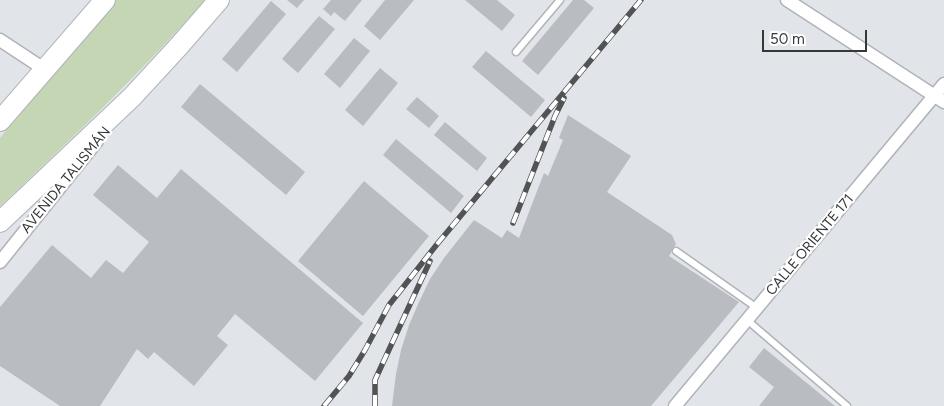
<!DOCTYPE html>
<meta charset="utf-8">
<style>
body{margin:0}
#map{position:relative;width:944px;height:406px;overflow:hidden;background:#e1e4e8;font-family:Figtree,sans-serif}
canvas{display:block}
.scale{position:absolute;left:762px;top:30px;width:105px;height:22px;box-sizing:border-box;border:2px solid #363739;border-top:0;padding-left:6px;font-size:15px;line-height:18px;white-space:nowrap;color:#363739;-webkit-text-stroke:4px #fff;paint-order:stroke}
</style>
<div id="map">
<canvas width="944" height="406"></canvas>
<div class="scale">50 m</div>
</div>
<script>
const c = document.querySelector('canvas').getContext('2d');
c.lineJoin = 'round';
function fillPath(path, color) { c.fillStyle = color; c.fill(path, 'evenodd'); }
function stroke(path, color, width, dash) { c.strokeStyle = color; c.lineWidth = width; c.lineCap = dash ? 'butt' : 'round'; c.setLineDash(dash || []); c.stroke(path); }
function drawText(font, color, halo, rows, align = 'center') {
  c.font = font + ' Figtree,sans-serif'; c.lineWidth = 4.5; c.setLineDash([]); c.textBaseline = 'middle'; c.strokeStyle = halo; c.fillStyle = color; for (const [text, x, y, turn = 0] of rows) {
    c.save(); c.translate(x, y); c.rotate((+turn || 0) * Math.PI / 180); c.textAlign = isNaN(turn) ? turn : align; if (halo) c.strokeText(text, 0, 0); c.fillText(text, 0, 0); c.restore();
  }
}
fillPath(new Path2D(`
 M 115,0 L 205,0 C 141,73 71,139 0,206 L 0,138 Z`), '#c4d6b3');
fillPath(new Path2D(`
 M 287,0 L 304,0 L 297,8 Z
 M 331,0 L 362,0 L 345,21 L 334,12 L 331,16 L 323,9 Z
 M 385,0 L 414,0 L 380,40 L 364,26 Z
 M 465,0 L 497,0 L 515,15 L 502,31 Z
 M 573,0 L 584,0 L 594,8 L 538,75 L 522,61 Z
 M 271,1 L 286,14 L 237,72 L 222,59 Z
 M 319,16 L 335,29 L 298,73 L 282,59 Z
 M 354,38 L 370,51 L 340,88 L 324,74 Z
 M 486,51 L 545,100 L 531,117 L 472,67 Z
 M 380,68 L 398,83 L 363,126 L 345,110 Z
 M 200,84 L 305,172 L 286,195 L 181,107 Z
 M 417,97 L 439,116 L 429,128 L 406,109 Z
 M 568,115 L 631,156 L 607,192 L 672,235 L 676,244 L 669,256 L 739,302 L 651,406 L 392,406 L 396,374 L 401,350 L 409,325 L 419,302 L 430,279 L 444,258 L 474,220 L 502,238 L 507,230 L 519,238 L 544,173 L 548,176 L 563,140 L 559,138 Z
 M 445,122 L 487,158 L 477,171 L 434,135 Z
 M 396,139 L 464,196 L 451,213 L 383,155 Z
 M 118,165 L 157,198 L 181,169 L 363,323 L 315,381 L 235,314 L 217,336 L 228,345 L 194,386 L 154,352 L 148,359 L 137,349 L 100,406 L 60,406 L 0,366 L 0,307 L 52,245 L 91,278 L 106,260 L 123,273 L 149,242 L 93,195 Z
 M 364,181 L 429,236 L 363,316 L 298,261 Z
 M 764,348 L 835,406 L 759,406 L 774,387 L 749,367 Z`), '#b9bcc0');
const lane = new Path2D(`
 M 516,52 L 560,0
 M 676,251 L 757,308
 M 747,320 L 847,406`);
const street = new Path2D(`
 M 787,0 L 944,102
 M 0,40 L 44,69
 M 0,262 L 97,141
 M 675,406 L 944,84`);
const primary = new Path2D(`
 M 0,121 L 105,0
 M 0,222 L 132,97 L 179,46 L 219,0`);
stroke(lane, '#b0b3b7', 9);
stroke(street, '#b0b3b7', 15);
stroke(primary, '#b0b3b7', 22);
stroke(lane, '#fff', 6);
stroke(street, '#fff', 12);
stroke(primary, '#fff', 20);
const rail = new Path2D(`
 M 513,223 L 555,116 L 564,98
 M 324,406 L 349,376 L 365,350 L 389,305 L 438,243 L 641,0
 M 375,406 L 375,380 L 430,261`);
stroke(rail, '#515355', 5.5);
stroke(rail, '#fff', 4, [11]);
drawText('14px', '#363739', '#fff', [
 ["AVENIDA TALISMÁN",66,180,-51],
 ["CALLE ORIENTE 171",810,245,-50]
]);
</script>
